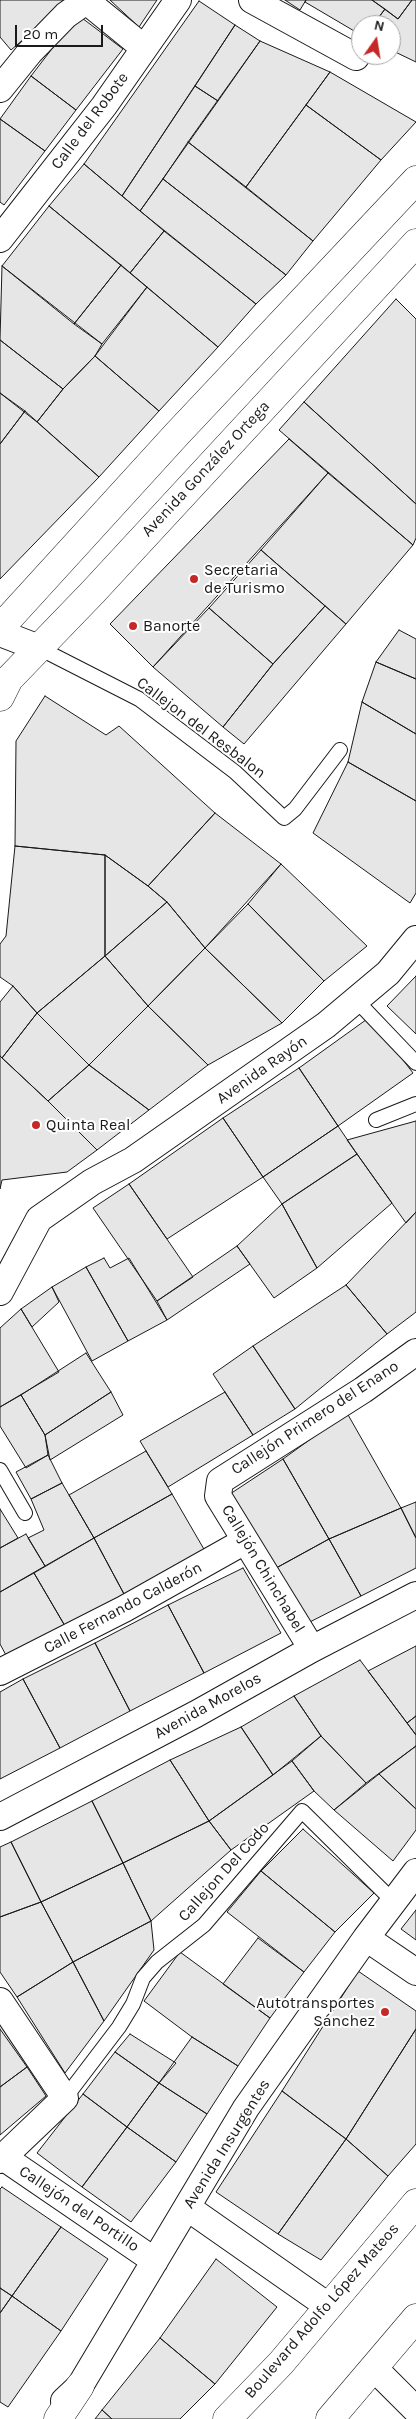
<!DOCTYPE html>
<meta charset="utf-8">
<style>
body{margin:0}
#map{position:relative;width:416px;height:2419px;overflow:hidden;background:#fff;font-family:Karla,sans-serif}
canvas{display:block}
.north{position:absolute;left:351px;top:15px;width:50px;height:50px;box-sizing:border-box;background:#fff;border:1px solid #a3a3a3;border-radius:50%;rotate:13deg;font-size:14px;font-weight:700;line-height:20px;text-align:center;color:#1a1a1a}
.north::after{content:'';display:block;margin:auto;width:18px;height:22px;background:#c62828;clip-path:polygon(50% 0,100% 100%,50% 72%,0 100%)}
.scale{position:absolute;left:15px;top:25px;width:88px;height:22px;box-sizing:border-box;border:2px solid #1a1a1a;border-top:0;padding-left:6px;font-size:15px;line-height:18px;white-space:nowrap;color:#1a1a1a;-webkit-text-stroke:4px #fff;paint-order:stroke}
</style>
<div id="map">
<canvas width="416" height="2419"></canvas>
<div class="north">N</div>
<div class="scale">20 m</div>
</div>
<script>
const context = document.querySelector('canvas').getContext('2d');
context.lineJoin = 'round';
function fill(path, color) { context.fillStyle = color; context.fill(path, 'evenodd'); }
const poly = rows => new Path2D(rows.map(r => 'M' + r).join(''));
function strokePath(path, color, width, dash) { context.strokeStyle = color; context.lineWidth = width; context.lineCap = dash ? 'butt' : 'round'; context.setLineDash(dash || []); context.stroke(path); }
function label(font, color, halo, rows, align = 'center') {
  context.font = font + ' Karla,sans-serif'; context.lineWidth = 4; context.setLineDash([]); context.textBaseline = 'middle'; context.strokeStyle = halo; context.fillStyle = color; for (const [text, x, y, turn = 0] of rows) {
    context.save(); context.translate(x, y); context.rotate((+turn || 0) * Math.PI / 180); context.textAlign = isNaN(turn) ? turn : align; if (halo) context.strokeText(text, 0, 0); context.fillText(text, 0, 0); context.restore();
  }
}
const building = poly([
 [0,0,62,0,65,4,11,50,0,37,0,0],
 [110,0,157,0,139,27,110,0],
 [285,0,306,0,300,10,285,0],
 [306,0,372,0,385,9,373,25,361,25,361,35,305,2,306,0],
 [372,0,412,0,398,19,372,0],
 [412,0,416,0,416,62,391,50,391,25,373,25,385,9,398,19,412,0],
 [199,1,235,25,122,196,84,164,199,1],
 [78,15,123,49,76,110,31,76,78,15],
 [235,25,260,41,218,101,195,86,235,25],
 [260,41,330,72,246,187,188,142,260,41],
 [330,72,416,122,381,160,306,105,330,72],
 [31,76,76,110,45,151,0,119,31,76],
 [195,86,218,101,140,211,122,196,195,86],
 [306,105,381,160,313,241,246,187,306,105],
 [0,119,45,151,4,205,0,202,0,119],
 [188,142,313,241,286,275,163,179,188,142],
 [84,164,164,231,130,273,49,206,84,164],
 [163,179,286,275,256,304,140,211,163,179],
 [49,206,121,265,74,324,2,266,49,206],
 [164,231,256,304,218,347,130,273,164,231],
 [121,265,147,287,102,344,74,324,121,265],
 [2,266,102,344,95,356,63,389,0,340,2,266],
 [147,287,218,347,159,411,95,356,147,287],
 [396,299,416,319,416,504,304,402,396,299],
 [0,340,63,389,37,422,0,393,0,340],
 [95,356,159,411,99,477,37,422,63,389,95,356],
 [0,393,25,411,0,444,0,393],
 [304,402,416,504,416,538,413,545,279,430,304,402],
 [25,411,99,477,0,579,0,444,25,411],
 [289,439,328,473,153,667,110,624,289,439],
 [328,473,413,545,346,624,261,550,328,473],
 [261,550,325,606,273,664,209,608,261,550],
 [325,606,346,624,244,744,223,727,273,664,325,606],
 [209,608,273,664,223,727,153,667,209,608],
 [399,630,416,639,416,679,376,662,399,630],
 [376,662,416,679,416,734,362,702,376,662],
 [45,696,106,735,119,726,215,813,148,886,105,855,15,846,16,741,45,696],
 [362,702,416,734,416,801,348,762,362,702],
 [348,762,416,801,416,893,410,903,313,833,348,762],
 [215,813,281,864,205,948,167,902,148,886,215,813],
 [15,846,105,855,105,956,37,1013,13,986,0,977,0,944,6,936,15,846],
 [105,855,148,886,167,902,105,956,105,855],
 [281,864,367,946,324,981,248,904,281,864],
 [167,902,205,948,148,1006,105,956,167,902],
 [248,904,324,981,282,1023,205,948,248,904],
 [205,948,282,1023,208,1065,148,1006,205,948],
 [105,956,148,1006,89,1065,37,1013,105,956],
 [416,976,416,1034,387,1006,416,976],
 [13,986,37,1013,2,1058,0,1056,0,1002,13,986],
 [148,1006,208,1065,149,1110,89,1065,148,1006],
 [37,1013,89,1065,48,1101,2,1058,37,1013],
 [370,1017,413,1073,338,1126,299,1068,370,1017],
 [0,1056,48,1101,97,1150,67,1172,2,1180,0,1189,0,1056],
 [89,1065,149,1110,97,1150,48,1101,89,1065],
 [299,1068,338,1126,263,1177,223,1118,299,1068],
 [223,1118,263,1177,167,1239,129,1184,223,1118],
 [416,1121,416,1212,406,1223,347,1140,416,1121],
 [338,1126,357,1154,282,1204,263,1177,338,1126],
 [357,1154,392,1203,317,1268,282,1204,357,1154],
 [129,1184,193,1277,157,1301,93,1208,129,1184],
 [282,1204,317,1268,274,1298,237,1246,282,1204],
 [416,1212,416,1312,387,1334,346,1285,416,1212],
 [237,1246,250,1264,167,1320,157,1301,237,1246],
 [104,1258,110,1268,129,1258,167,1320,128,1341,86,1267,104,1258],
 [86,1267,128,1341,92,1361,52,1287,86,1267],
 [346,1285,387,1334,295,1409,253,1346,346,1285],
 [52,1287,59,1302,32,1327,21,1309,52,1287],
 [21,1309,59,1372,0,1407,0,1328,21,1309],
 [253,1346,295,1409,253,1435,213,1374,253,1346],
 [86,1353,111,1392,45,1435,21,1395,86,1353],
 [111,1392,123,1415,50,1460,45,1435,111,1392],
 [225,1392,253,1435,168,1487,140,1441,225,1392],
 [21,1395,45,1435,48,1455,26,1468,0,1426,0,1407,21,1395],
 [347,1413,401,1508,329,1539,283,1459,347,1413],
 [146,1451,172,1494,94,1538,69,1495,146,1451],
 [48,1455,62,1483,31,1499,16,1472,48,1455],
 [283,1459,329,1539,267,1573,227,1496,283,1459],
 [62,1483,94,1538,45,1566,28,1538,44,1530,31,1499,62,1483],
 [172,1494,205,1551,124,1594,94,1538,172,1494],
 [416,1502,416,1538,401,1508,416,1502],
 [401,1508,416,1538,416,1568,361,1596,329,1539,401,1508],
 [0,1509,18,1538,0,1548,0,1509],
 [26,1534,45,1566,0,1592,0,1548,26,1534],
 [94,1538,124,1594,65,1626,34,1573,94,1538],
 [329,1539,361,1596,296,1629,267,1573,329,1539],
 [243,1568,281,1633,204,1673,168,1605,243,1568],
 [34,1573,65,1626,7,1657,0,1644,0,1592,34,1573],
 [168,1605,204,1673,130,1711,95,1643,168,1605],
 [95,1643,130,1711,60,1748,23,1679,95,1643],
 [416,1646,416,1716,407,1723,368,1671,416,1646],
 [360,1660,416,1735,416,1746,366,1783,321,1736,294,1696,360,1660],
 [23,1679,60,1748,0,1779,0,1692,23,1679],
 [294,1696,321,1736,273,1775,241,1727,294,1696],
 [416,1716,416,1735,407,1723,416,1716],
 [241,1727,273,1775,209,1821,170,1760,241,1727],
 [321,1736,366,1783,334,1810,314,1791,292,1761,321,1736],
 [416,1746,416,1809,379,1774,416,1746],
 [170,1760,209,1821,123,1863,92,1801,170,1760],
 [292,1761,314,1791,231,1850,209,1821,292,1761],
 [379,1774,416,1809,416,1830,393,1861,334,1810,379,1774],
 [92,1801,123,1863,41,1902,11,1842,92,1801],
 [209,1821,231,1850,151,1921,123,1863,209,1821],
 [303,1829,374,1893,335,1932,261,1871,303,1829],
 [11,1842,41,1902,0,1917,0,1847,11,1842],
 [123,1863,151,1921,73,1962,41,1902,123,1863],
 [261,1871,335,1932,304,1972,227,1912,261,1871],
 [41,1902,73,1962,17,1997,0,1972,0,1917,41,1902],
 [416,1910,416,1940,401,1929,416,1910],
 [151,1921,154,1950,104,2021,73,1962,151,1921],
 [258,1938,304,1972,270,2018,223,1984,258,1938],
 [180,1952,270,2018,238,2066,192,2037,144,2001,180,1952],
 [73,1962,104,2021,65,2073,17,1997,73,1962],
 [358,1971,416,2011,416,2029,346,2139,282,2091,358,1971],
 [0,2029,27,2067,0,2087,0,2029],
 [416,2029,416,2144,388,2176,346,2139,416,2029],
 [130,2034,176,2063,159,2083,115,2052,130,2034],
 [192,2037,238,2066,207,2114,159,2083,192,2037],
 [115,2052,159,2083,127,2127,83,2094,115,2052],
 [27,2067,46,2096,0,2135,0,2087,27,2067],
 [159,2083,207,2114,176,2162,127,2127,159,2083],
 [282,2091,346,2139,278,2234,216,2192,282,2091],
 [83,2094,127,2127,82,2187,37,2153,83,2094],
 [127,2127,176,2162,131,2222,82,2187,127,2127],
 [346,2139,388,2176,321,2260,278,2234,346,2139],
 [2,2187,61,2227,12,2296,0,2288,0,2189,2,2187],
 [61,2227,108,2259,61,2331,12,2296,61,2227],
 [216,2259,277,2307,215,2384,160,2338,216,2259],
 [0,2288,12,2296,0,2313,0,2288],
 [12,2296,61,2331,8,2407,0,2402,0,2313,12,2296],
 [160,2338,215,2384,180,2419,112,2419,102,2410,160,2338],
 [102,2410,112,2419,95,2419,102,2410]
]);
fill(building, '#e6e6e6');
strokePath(building, '#1a1a1a', 1);
const service = poly([
 [39,648,139,699,235,772,284,818,295,809,340,750],
 [355,999,416,1063],
 [376,1120,416,1104],
 [0,1470,25,1513],
 [65,2098,119,2027,133,2004,143,1978,157,1962,204,1925,302,1811,393,1901]
]);
const minor = poly([
 [85,0,144,48],
 [252,0,356,57],
 [0,89,30,52,66,15,86,1],
 [0,239,104,106,178,0],
 [0,633,39,648],
 [0,1292,39,1219,92,1182,133,1160,326,1025,388,973,416,939],
 [312,1649,218,1496,220,1481,363,1390,416,1352],
 [0,1672,124,1609,245,1541],
 [0,1817,196,1714,312,1649,416,1595],
 [366,1938,416,1972],
 [0,2001,65,2098,0,2160],
 [3,2157,155,2261],
 [188,2208,328,2306],
 [374,2368,416,2410],
 [64,2401,80,2386,246,2108,366,1938,416,1872]
]);
const tertiary = poly([
 [0,628,177,434,416,180],
 [0,697,9,679,93,592,416,243]
]);
const primary = poly([
 [58,2419,80,2386],
 [227,2419,281,2363,416,2203],
 [330,2419,416,2318]
]);
strokePath(service, '#1a1a1a', 16);
strokePath(minor, '#1a1a1a', 28);
strokePath(tertiary, '#1a1a1a', 29);
strokePath(primary, '#1a1a1a', 29);
strokePath(service, '#fff', 14);
strokePath(minor, '#fff', 26);
strokePath(tertiary, '#fff', 28);
strokePath(primary, '#fff', 28);
for (const [x, y, r, color] of [
 [194,579,5,"#c62828"],
 [133,626,5,"#c62828"],
 [36,1125,5,"#c62828"],
 [385,2012,5,"#c62828"]
]) { const dot = new Path2D(); dot.arc(x, y, r, 0, 2 * Math.PI); context.fillStyle = color; context.fill(dot); strokePath(dot, '#fff', 2); }
label('16px', '#1a1a1a', '#fff', [
 ["Calle del Robote",90,121,-53],
 ["Avenida González Ortega",206,469,-47],
 ["Callejon del Resbalon",201,728,37],
 ["Avenida Rayón",262,1070,-35],
 ["Callejón Primero del Enano",315,1418,-33],
 ["Callejón Chinchabel",263,1569,59],
 ["Calle Fernando Calderón",123,1608,-28],
 ["Avenida Morelos",208,1706,-29],
 ["Callejon Del Codo",224,1872,-48],
 ["Avenida Insurgentes",227,2144,-58],
 ["Callejón del Portillo",79,2209,34],
 ["Boulevard Adolfo López Mateos",322,2311,-49]
]);
label('16px', '#1a1a1a', '#fff', [
 ["Secretaria",204,570],
 ["de Turismo",204,588],
 ["Banorte",143,626],
 ["Quinta Real",46,1125],
 ["Autotransportes",375,2003,"right"],
 ["Sánchez",375,2021,"right"]
], 'left');
</script>
